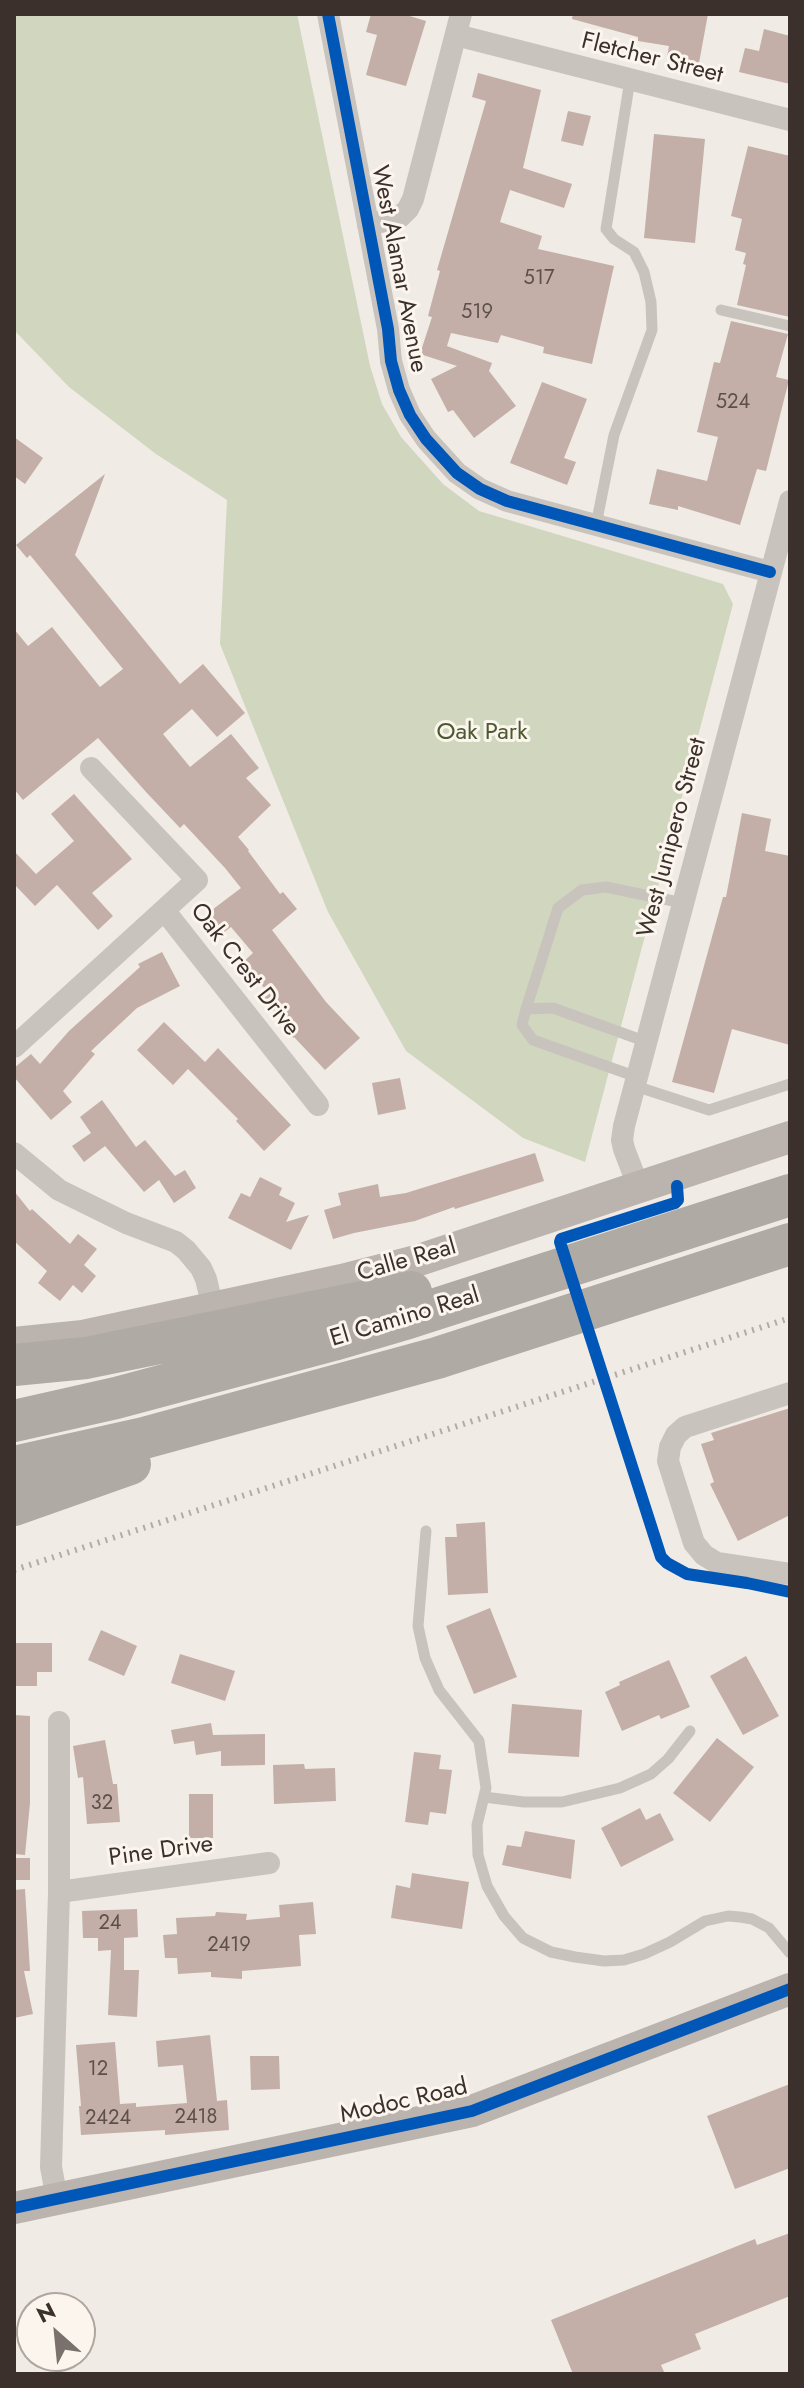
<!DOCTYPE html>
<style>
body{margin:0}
#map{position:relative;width:804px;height:2388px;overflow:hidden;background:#f0ebe5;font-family:Jost,sans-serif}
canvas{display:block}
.frame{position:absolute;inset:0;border:16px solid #3b302b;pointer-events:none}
.north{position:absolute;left:16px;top:2292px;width:80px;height:80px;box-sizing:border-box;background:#fbf5ee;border:2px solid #aea6a0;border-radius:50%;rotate:333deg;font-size:22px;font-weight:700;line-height:32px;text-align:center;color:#3b302b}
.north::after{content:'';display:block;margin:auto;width:28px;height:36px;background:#7a716c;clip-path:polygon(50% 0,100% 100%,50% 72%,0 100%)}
</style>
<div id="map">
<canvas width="804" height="2388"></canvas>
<div class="frame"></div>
<div class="north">N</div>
</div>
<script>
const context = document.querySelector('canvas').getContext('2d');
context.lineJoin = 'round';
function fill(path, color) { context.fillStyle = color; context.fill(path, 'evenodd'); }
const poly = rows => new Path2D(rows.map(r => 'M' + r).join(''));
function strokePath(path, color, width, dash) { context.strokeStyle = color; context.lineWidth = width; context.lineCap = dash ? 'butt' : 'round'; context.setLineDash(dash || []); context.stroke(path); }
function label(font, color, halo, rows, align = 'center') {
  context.font = font + ' Jost,sans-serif'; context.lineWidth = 6; context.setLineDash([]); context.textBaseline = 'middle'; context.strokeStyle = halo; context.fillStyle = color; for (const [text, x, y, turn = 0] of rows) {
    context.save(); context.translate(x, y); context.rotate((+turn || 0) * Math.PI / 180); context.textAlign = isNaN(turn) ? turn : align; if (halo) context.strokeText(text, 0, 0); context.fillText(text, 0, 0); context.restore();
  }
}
fill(poly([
 [14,14,297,14,370,366,382,404,401,437,443,484,479,511,723,584,733,604,585,1162,523,1138,406,1051,328,912,220,644,227,500,156,454,69,387,14,330]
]), '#d1d6bf');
fill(poly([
 [371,14,403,14,426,21,406,86,366,75,377,35,366,32],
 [573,14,708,14,699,63,667,57,669,46,638,41,638,37,572,19],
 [764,29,790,36,790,84,739,72,745,48,759,51],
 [478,73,541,90,523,168,572,184,564,208,510,190,500,222,542,236,538,249,614,266,592,364,543,353,544,347,501,335,498,343,451,333,447,346,492,363,489,371,516,406,474,438,453,410,448,412,431,379,457,366,420,354,432,317,428,316,440,271,437,270,486,101,472,97],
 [568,111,591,116,583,146,561,141],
 [654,134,705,139,695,243,644,238],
 [748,146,790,156,790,317,737,305,746,265,743,264,746,253,735,250,742,219,731,216],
 [731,321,788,334,776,377,789,380,766,471,757,469,740,525,678,506,678,510,649,504,657,469,707,481,718,437,697,432,714,362,720,363],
 [542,382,587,399,564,458,576,462,567,485,510,463],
 [14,437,43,458,25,484,14,476],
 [105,474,75,555,180,684,203,664,245,713,217,737,192,709,163,734,190,767,231,734,259,768,246,778,271,805,238,837,249,850,248,851,280,894,283,892,297,909,272,930,326,1002,360,1038,325,1070,294,1037,293,1038,260,993,265,989,243,962,253,953,231,927,219,936,204,916,241,888,225,868,184,824,180,828,146,792,98,738,23,800,14,789,14,629,28,646,52,627,100,687,123,669,30,555,27,558,16,545],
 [74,794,132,859,92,893,113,916,98,930,57,885,35,906,14,884,14,851,36,874,74,841,51,814],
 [742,813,771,819,765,851,790,856,790,1045,732,1029,714,1093,672,1082,723,897,726,897],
 [162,952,180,986,137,1008,91,1051,95,1054,63,1091,72,1102,51,1120,14,1077,14,1068,31,1054,40,1064,69,1031,140,967,138,964],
 [164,1022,205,1062,218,1048,291,1125,264,1151,236,1121,238,1119,188,1069,173,1085,137,1050],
 [400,1078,406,1109,378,1115,372,1083],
 [102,1100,136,1147,145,1140,175,1176,185,1170,196,1188,174,1203,159,1180,144,1192,105,1146,84,1162,72,1146,91,1133,80,1117],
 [535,1153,544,1181,455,1209,454,1207,415,1221,354,1233,333,1239,324,1210,341,1205,338,1193,378,1184,380,1197,406,1193],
 [260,1177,282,1188,279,1195,295,1203,286,1222,309,1215,291,1250,228,1218,241,1193,250,1197],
 [14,1191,30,1211,32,1209,70,1244,78,1234,97,1249,84,1265,96,1276,82,1293,73,1285,60,1301,38,1283,47,1271,14,1241],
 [790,1408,790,1515,738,1541,710,1484,714,1482,701,1444,714,1440,711,1433],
 [485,1522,488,1593,448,1595,445,1537,457,1537,456,1524],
 [490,1608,517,1677,474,1694,446,1626],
 [101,1630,137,1646,124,1676,88,1660],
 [14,1643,52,1643,52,1672,37,1672,37,1686,14,1686],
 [180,1654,235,1671,225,1701,171,1683],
 [746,1656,779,1716,743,1735,710,1676],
 [669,1660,690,1707,661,1719,659,1715,622,1731,605,1692,620,1685,619,1682],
 [512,1704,582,1710,579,1757,508,1753],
 [14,1715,30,1716,30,1803,25,1855,14,1854],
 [211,1723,213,1735,265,1734,265,1765,221,1766,221,1751,196,1755,194,1741,174,1744,171,1730],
 [717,1738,754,1767,710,1822,673,1793],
 [105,1740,113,1784,117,1784,120,1822,87,1824,83,1777,78,1778,73,1746],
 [414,1752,441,1755,439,1769,452,1770,446,1814,430,1812,428,1825,405,1822],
 [304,1764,305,1769,335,1768,336,1801,274,1804,273,1765],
 [189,1794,213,1794,213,1838,189,1838],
 [640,1808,646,1820,660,1813,674,1840,621,1867,601,1828],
 [525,1831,575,1840,571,1879,502,1865,507,1845,521,1847],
 [14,1858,30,1858,30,1880,14,1880],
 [412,1873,469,1882,462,1929,391,1918,396,1885,410,1888],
 [25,1889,30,1971,24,1971,33,2014,14,2018,14,1890],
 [313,1902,316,1934,299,1935,301,1966,242,1971,242,1979,211,1977,211,1972,178,1974,177,1958,165,1958,163,1935,177,1934,176,1918,215,1916,216,1912,247,1914,246,1920,280,1917,279,1905],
 [137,1909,138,1937,124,1938,124,1970,139,1970,137,2017,108,2015,111,1950,98,1951,98,1938,83,1938,82,1911],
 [210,2035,217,2101,227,2100,229,2130,165,2135,165,2130,81,2135,79,2106,81,2106,76,2045,115,2042,120,2104,136,2103,136,2107,187,2103,183,2065,158,2067,156,2041],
 [250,2056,279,2056,280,2089,251,2090],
 [790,2084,790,2168,735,2189,707,2116],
 [790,2233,790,2296,695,2334,701,2349,661,2365,665,2374,573,2374,551,2320,755,2239,757,2245]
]), '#c3afa7');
strokePath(poly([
 [721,310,790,326],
 [596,525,614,435,652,330,651,302,644,272,634,252,614,239,606,229,630,80],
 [526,1009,558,908,582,890,606,887,683,903],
 [637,1077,533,1040,522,1025,526,1009,553,1008,647,1042],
 [635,1086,709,1110,790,1084],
 [426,1531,418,1626,425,1658,439,1690,479,1741,486,1788,477,1825,478,1855,487,1886,504,1916,523,1938,551,1952,575,1957,604,1961,624,1960,644,1954,670,1942,705,1921,728,1916,740,1917,752,1919,769,1928,790,1953],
 [484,1797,524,1802,562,1802,620,1788,651,1774,668,1759,690,1731]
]), '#c9c3be', 11);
strokePath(poly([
 [328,14,388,329,391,361,399,390,410,415,426,439,457,473,480,489,507,501,770,572],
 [456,35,790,120],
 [368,225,400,217,408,209,413,199,461,14],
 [164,910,318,1105],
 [14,1047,197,880,91,768],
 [14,1153,59,1190,126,1223,176,1242,186,1250,201,1268,206,1279,213,1308],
 [639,1188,624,1149,622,1140,624,1126,790,501],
 [790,1393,685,1427,676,1435,670,1447,668,1461,694,1543,704,1555,717,1563,790,1574],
 [59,1892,269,1863],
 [57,2199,51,2167,59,1892,59,1722]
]), '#c9c3be', 22);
strokePath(poly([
 [14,1343,83,1336,342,1280,416,1261,790,1137],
 [14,2208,472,2111,790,1989]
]), '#bab3ae', 32);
strokePath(poly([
 [14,1365,86,1358,411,1292],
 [14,1421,116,1398,333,1340,408,1318,790,1195],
 [14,1467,144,1438,437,1358,790,1244],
 [14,1505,130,1464]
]), '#afaaa4', 42);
strokePath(poly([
 [14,1570,790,1318]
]), '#b1aca8', 6, [2, 6]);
strokePath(poly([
 [328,14,388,329,391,361,399,390,410,415,426,439,457,473,480,489,507,501,770,572],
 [677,1186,678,1200,675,1203,561,1239,560,1242,661,1557,667,1563,687,1574,747,1583,790,1592],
 [14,2208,472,2111,790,1989]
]), '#0057b8', 12);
label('20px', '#5d504a', null, [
 ["517",539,279],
 ["519",477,313],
 ["524",733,403],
 ["32",102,1804],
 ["24",110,1924],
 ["2419",229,1946],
 ["12",98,2070],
 ["2418",196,2118],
 ["2424",108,2119]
]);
label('24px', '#3b302b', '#fbf5ee', [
 ["Fletcher Street",652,59,14],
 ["West Alamar Avenue",398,269,79],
 ["West Junipero Street",673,838,-75],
 ["Oak Crest Drive",244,970,52],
 ["Calle Real",407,1261,-16],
 ["El Camino Real",405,1318,-17],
 ["Pine Drive",161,1852,-8],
 ["Modoc Road",404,2102,-13]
]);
label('24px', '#4a5a2e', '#fbf5ee', [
 ["Oak Park",482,733]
]);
</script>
